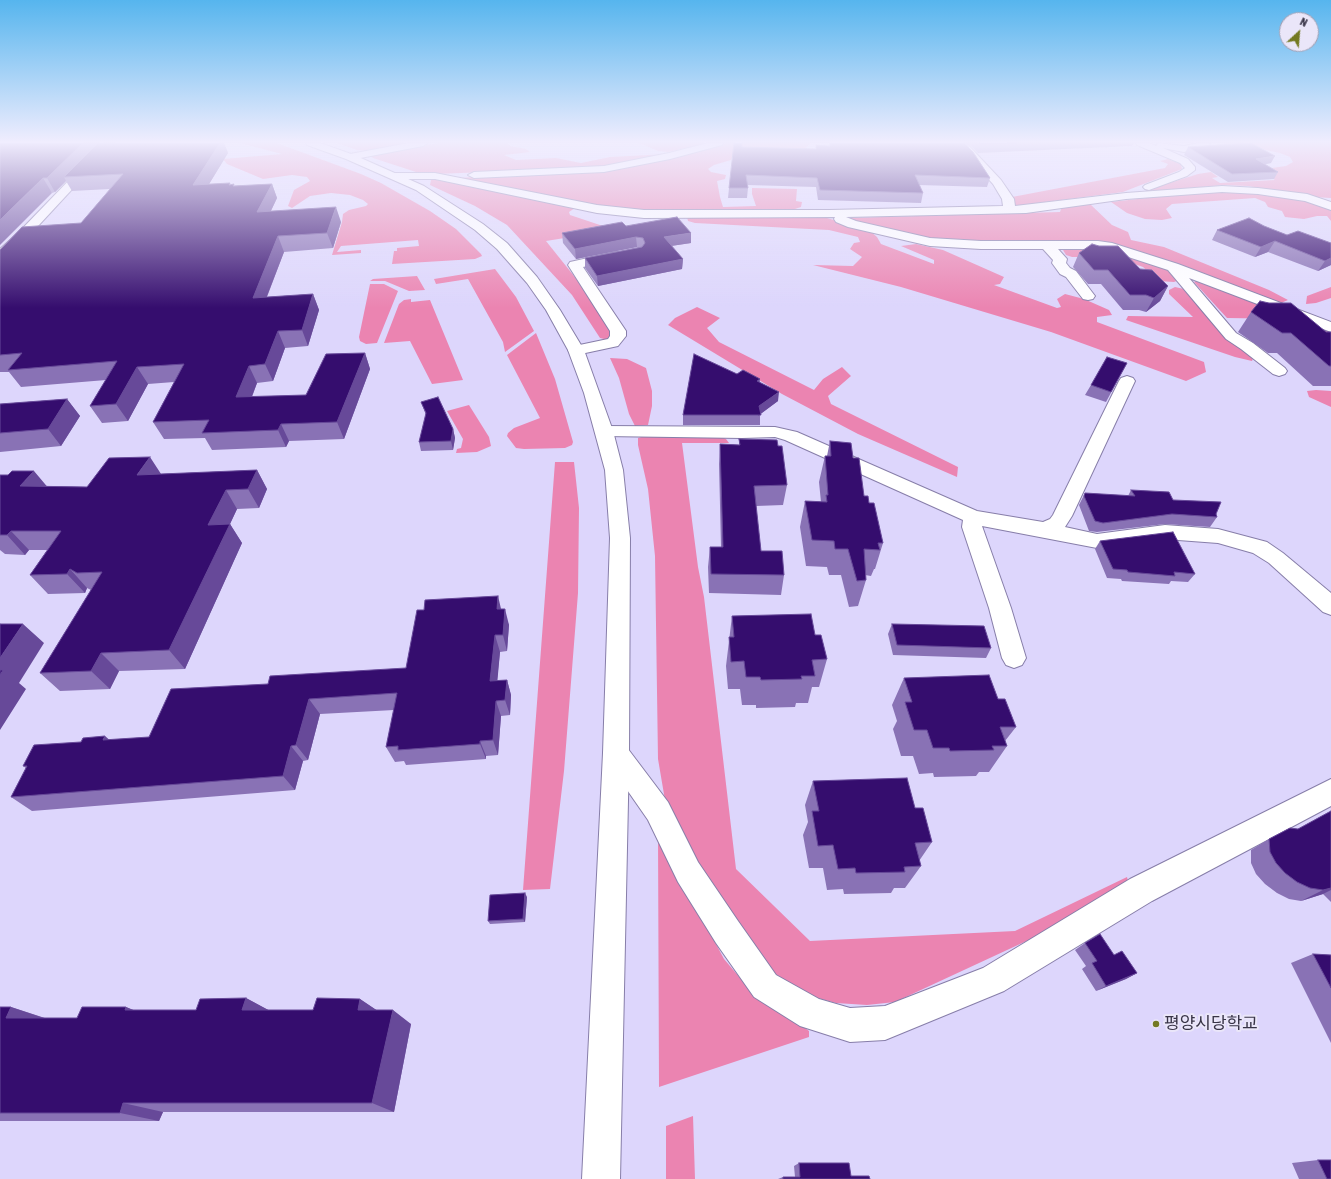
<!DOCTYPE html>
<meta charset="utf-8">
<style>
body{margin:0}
#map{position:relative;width:1331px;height:1179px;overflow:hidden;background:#ddd6fc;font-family:"Asap Condensed",sans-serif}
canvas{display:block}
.north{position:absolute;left:1279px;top:12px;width:40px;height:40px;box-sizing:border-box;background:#eae6f9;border:1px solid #a39fb2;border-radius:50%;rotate:26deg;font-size:11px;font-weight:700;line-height:16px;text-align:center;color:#383447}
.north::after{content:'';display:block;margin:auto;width:14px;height:18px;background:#737922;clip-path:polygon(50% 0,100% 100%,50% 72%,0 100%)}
</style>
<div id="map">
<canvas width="1331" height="1179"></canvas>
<div class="north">N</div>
</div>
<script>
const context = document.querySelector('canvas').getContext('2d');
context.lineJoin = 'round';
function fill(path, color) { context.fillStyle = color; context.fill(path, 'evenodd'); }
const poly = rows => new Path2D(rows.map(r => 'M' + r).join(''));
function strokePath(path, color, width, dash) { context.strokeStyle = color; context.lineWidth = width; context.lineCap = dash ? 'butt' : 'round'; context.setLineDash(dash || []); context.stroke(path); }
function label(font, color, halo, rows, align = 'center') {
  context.font = font + ' "Asap Condensed","Noto Sans KR",sans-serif'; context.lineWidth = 4; context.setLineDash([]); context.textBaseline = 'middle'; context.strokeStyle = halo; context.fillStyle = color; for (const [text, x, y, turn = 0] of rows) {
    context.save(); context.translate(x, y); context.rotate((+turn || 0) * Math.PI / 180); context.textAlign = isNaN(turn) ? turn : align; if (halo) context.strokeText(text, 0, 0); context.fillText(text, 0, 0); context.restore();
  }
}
fill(poly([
 [240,143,277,143,361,174,381,183,430,211,456,229,481,254,482,256,475,259,392,264,394,251,397,251,397,248,419,246,418,240,341,246,337,252,361,250,361,253,332,255,342,222,343,214,349,210,366,206,368,204,363,200,350,195,331,193,310,196,292,208,288,206,294,190,310,181,307,177,292,175,263,179,227,164,223,159,282,154],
 [337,143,410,143,370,151,357,150],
 [438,143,507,143,511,146,526,149,530,152,504,155,516,160,556,158,581,163,610,157,667,154,653,158,594,168,435,174,416,172,373,158,370,155],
 [639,143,709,143,668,152,658,151],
 [727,143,811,143,803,150,736,150,731,160,714,165,708,169,711,172,726,175,725,179,717,181,720,197,723,207,756,206,752,194,752,188,797,189,796,201,802,202,801,207,792,210,669,212,619,209,457,178,602,171,670,158],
 [1227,143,1331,143,1331,198,1313,197,1248,186,1223,185,1162,191,1151,190,1160,186,1198,174,1211,172,1218,177,1212,178,1220,183,1275,180,1258,170,1286,166,1293,162,1290,157,1280,153,1261,149,1200,148],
 [1168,159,1181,164,1182,169,1123,192,1015,206,1012,197,1165,168,1168,164,1160,161],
 [441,179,575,208,569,212,570,215,603,226,608,231,546,241,578,281,608,326,611,336,608,340,600,338,572,295,507,225,475,206,430,185,431,180],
 [1229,191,1293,197,1331,209,1331,221,1327,216,1317,216,1304,219,1285,217,1282,211,1268,207,1265,202,1255,198,1172,204,1166,209,1172,218,1162,220,1145,219,1127,213,1111,202,1190,193],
 [1090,204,1112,225,1128,232,1131,240,1164,247,1269,290,1288,300,1281,303,1165,260,1048,241,936,240,872,226,846,218,1060,212,1062,206],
 [687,217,827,218,870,231,877,237,881,244,934,264,934,260,901,246,916,244,943,250,1004,277,1000,284,994,285,1057,308,1061,307,1057,299,1065,294,1084,299,1109,310,1112,315,1097,317,1097,322,1204,362,1206,372,1186,381,1051,332,901,287,813,265,853,266,862,257,850,249,854,243,860,242,858,237,829,230,695,223,688,221],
 [1064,248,1112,249,1166,269,1179,280,1174,282,1158,281,1143,267,1129,262,1100,257,1072,257,1066,255,1063,250],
 [495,269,516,297,534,331,505,352,503,342,468,279,436,284,434,279],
 [417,276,425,290,409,291,385,281,370,281,373,279],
 [1197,280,1331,331,1331,344,1293,319,1227,318,1194,282],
 [370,284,384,284,398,291,377,343,366,344,360,341,359,337],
 [1175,287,1184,289,1254,356,1252,361,1235,357,1126,320,1128,316,1193,317,1169,294,1169,290],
 [1331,287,1331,298,1316,303,1306,304,1307,296],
 [411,299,411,302,430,300,463,380,432,384,410,341,384,343,399,304,404,300],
 [697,307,720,318,707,328,719,342,814,390,823,379,842,367,851,376,828,396,831,404,958,467,957,477,858,434,782,394,668,325,675,318],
 [536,333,555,379,573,442,572,445,565,448,524,449,516,448,507,436,508,433,514,428,540,418,507,355],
 [610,358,627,359,646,368,652,391,652,406,648,425,635,426,629,414,619,378],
 [1316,390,1331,391,1331,407,1309,397,1307,391],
 [469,405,489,437,491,446,477,452,456,453,457,449,461,448,463,439,447,411],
 [648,435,721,437,726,439,729,443,682,443,698,567,704,597,736,869,810,941,1015,931,1127,877,1128,881,1092,902,1061,925,895,1002,867,1005,836,1003,803,994,773,976,751,957,666,806,658,759,655,556,648,489,638,445,638,438],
 [555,462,574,462,579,508,578,593,564,771,550,889,523,890],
 [658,835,724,959,746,985,809,1031,809,1037,659,1087],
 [693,1116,695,1179,666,1179,666,1126]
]), '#eb84b1');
const minor = poly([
 [105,143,115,143,26,239,5,259,0,260,0,249,18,233,105,143],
 [409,143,428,143,423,146,350,160,345,157,350,154,409,143],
 [708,143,723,143,722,145,670,159,604,172,474,178,468,175,474,172,604,166,669,153,708,143],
 [1136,143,1149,143,1156,146,1158,143,1184,146,1198,143,1209,143,1210,144,1209,146,1184,152,1163,148,1188,159,1195,167,1195,170,1187,176,1149,190,1145,189,1143,187,1145,185,1179,172,1185,168,1180,163,1137,145,1136,143],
 [966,146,970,147,1001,180,1014,199,1015,206,1126,193,1222,186,1258,188,1307,194,1331,202,1331,210,1305,201,1258,194,1222,192,1126,199,1026,213,846,217,856,221,930,238,981,241,1098,241,1112,243,1178,264,1331,322,1331,332,1189,278,1236,333,1253,343,1285,368,1287,371,1285,374,1279,376,1273,374,1241,349,1226,339,1168,270,1110,251,1098,249,1058,249,1067,259,1066,263,1070,268,1076,271,1095,296,1093,299,1088,300,1083,299,1066,277,1060,274,1052,263,1053,260,1043,249,981,249,930,246,848,227,836,222,834,219,835,217,644,218,597,213,435,179,395,179,389,176,395,173,435,173,597,205,644,210,829,210,1003,206,1002,199,993,184,961,149,966,146],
 [615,252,620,253,622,256,620,259,583,267,626,331,626,336,618,346,576,355,570,353,568,350,570,347,608,339,610,336,610,331,568,265,570,262,615,252],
 [1127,376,1133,378,1135,381,1072,516,1065,527,1097,534,1165,525,1218,529,1267,542,1283,553,1331,593,1331,615,1323,612,1269,563,1253,553,1218,543,1165,539,1097,548,982,526,1011,608,1026,658,1022,665,1014,668,1006,665,1002,658,989,608,962,527,963,520,785,440,775,437,742,438,604,436,598,435,595,431,598,427,604,426,775,427,797,432,977,511,1043,522,1050,519,1053,515,1119,381,1121,378,1127,376],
 [616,741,625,745,668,802,698,862,738,921,776,975,819,999,850,1008,885,1006,983,968,1130,879,1331,779,1331,806,1152,901,1004,991,885,1040,850,1042,800,1026,754,997,716,943,678,882,648,820,607,761,603,753,607,745,616,741]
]);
const tertiary = poly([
 [306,143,320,143,354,155,424,186,483,224,507,243,537,277,560,310,584,350,613,431,623,470,630,538,629,753,620,1179,582,1179,603,753,610,538,605,470,584,393,568,350,546,310,527,283,497,249,475,230,416,190,346,159,307,145,306,143]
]);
strokePath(minor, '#877ea9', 2);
strokePath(tertiary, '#877ea9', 2);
fill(minor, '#fff');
fill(tertiary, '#fff');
fill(poly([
 [0,143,224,143,228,153,209,184,231,185,234,186,272,184,277,198,271,211,341,222,333,248,284,252,267,297,313,294,319,310,308,346,285,348,273,381,257,383,252,397,306,395,365,353,370,369,344,439,289,441,286,447,212,450,205,438,164,439,153,422,174,382,148,384,128,421,102,423,90,406,106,380,21,387,9,372,0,372,0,250,81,223,110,189,72,191,66,181,55,192,52,193],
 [830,143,1134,143,1132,146,978,153,971,146,966,145,990,178,987,187,919,185,923,193,921,203,818,200,816,187,748,185,748,188,747,198,728,198,729,188,742,147,816,149,830,146],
 [1188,147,1271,163,1265,164,1278,172,1274,179,1228,182,1184,155],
 [626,226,691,243,671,246,683,259,682,269,598,286,585,268,585,258,639,247,637,247,576,259,563,243,562,233],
 [1264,226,1287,235,1331,243,1331,265,1318,271,1268,252,1255,257,1212,240,1217,230],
 [1079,253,1140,269,1168,286,1160,301,1146,312,1139,310,1123,310,1101,284,1088,284,1073,267],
 [1251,312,1326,332,1331,332,1331,386,1313,386,1277,353,1268,353,1238,332],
 [1127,363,1106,402,1085,395,1091,385],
 [737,374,760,379,760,383,778,401,760,414,760,425,683,425,683,415],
 [67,399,80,416,61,446,0,452,0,404],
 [421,402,453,429,455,438,453,450,421,451,419,442,426,415],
 [739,439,778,446,787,485,783,505,756,506,761,551,784,575,781,595,709,593,708,567,710,547,721,547,719,464,720,444,739,445],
 [830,441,853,458,864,496,869,503,883,543,875,569,874,569,871,576,865,575,866,580,858,606,849,607,841,575,829,575,827,567,806,566,800,527,805,501,821,502,819,482,825,456,827,456],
 [257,470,267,489,259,508,237,509,230,524,242,543,185,669,119,671,110,689,60,691,40,673,91,590,87,588,85,593,48,594,30,575,47,550,29,550,25,555,5,554,0,550,0,475,47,486,87,487,161,474],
 [1131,490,1173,500,1216,514,1217,517,1210,527,1165,524,1097,532,1089,531,1079,505,1085,493,1128,496],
 [1100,541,1195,574,1188,582,1171,581,1169,584,1122,581,1121,579,1107,578,1095,549],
 [501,609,509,625,507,651,500,652,497,680,507,680,511,695,510,715,501,716,498,755,486,756,486,759,406,765,404,761,395,762,386,747,394,710,320,714,308,760,303,761,295,790,32,811,11,797,26,768,23,766,109,740,149,737,268,684,406,668],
 [732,616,815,635,827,659,819,687,812,687,808,703,796,703,795,707,756,708,756,705,742,705,740,689,728,689,726,666],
 [892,624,991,648,986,658,893,655,888,634],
 [904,678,998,699,1016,727,1005,741,1007,746,989,772,979,772,976,776,934,777,933,773,919,774,913,756,901,756,893,729,897,721,892,705],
 [813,781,915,808,932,842,919,861,921,866,905,888,894,888,891,893,844,894,843,889,827,890,823,868,809,868,803,835,808,822,805,805],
 [1331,811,1331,902,1323,894,1301,901,1289,899,1277,893,1265,884,1256,874,1251,863,1251,850,1269,839,1298,829],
 [527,897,525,922,490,924,488,921],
 [1085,943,1114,955,1137,973,1126,979,1096,991,1082,969,1086,966,1075,950],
 [1313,954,1331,955,1331,1043,1291,963],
 [246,998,268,1010,313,1010,360,999,376,1010,411,1024,394,1112,163,1112,159,1121,0,1121,0,1007,11,1007,45,1018,77,1018,126,1007,133,1010,196,1010],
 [1318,1160,1331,1179,1299,1179,1292,1163],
 [799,1163,851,1176,870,1179,778,1179,783,1177,795,1177,794,1166]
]), '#8972b5');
fill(poly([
 [83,143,103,143,64,177,66,181,55,192,47,178],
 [220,143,224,143,228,153,200,199,193,185],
 [1275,156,1271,163,1251,167,1256,159],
 [43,178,52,193,0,245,0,220],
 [272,184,277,198,263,227,257,212],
 [336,207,341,222,333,248,327,233],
 [691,233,691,243,664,247,664,237],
 [278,236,284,252,260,314,253,298],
 [636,237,637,247,576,259,575,249],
 [1275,241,1268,252,1255,257,1261,247],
 [1331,258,1331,265,1318,271,1325,261],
 [683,259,682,269,598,286,597,276],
 [1168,286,1160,301,1146,312,1154,298],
 [313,294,319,310,308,346,302,330],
 [278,331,285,348,273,381,265,364],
 [365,353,370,369,344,439,337,422],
 [249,366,257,383,245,414,236,397],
 [137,367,148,384,128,421,116,404],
 [779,392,778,401,758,416,759,406],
 [67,399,80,416,61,446,48,429],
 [281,424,289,441,286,447,278,430],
 [453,429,455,438,453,450,451,441],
 [150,457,163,477,137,475],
 [257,470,267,489,259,508,248,489],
 [34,471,50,490,20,486],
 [226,490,237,509,230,524,242,543,185,669,169,650,208,525],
 [11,531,29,550,25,555,7,535],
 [70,569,87,588,85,593,67,574],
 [498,596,502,613,497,609],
 [505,609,509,625,507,651,503,635],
 [23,624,44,643,19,683,26,689,0,730,0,658],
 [495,635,500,652,496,696,490,681],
 [101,653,119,671,110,689,91,671],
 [507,680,511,695,510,715,505,700],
 [309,699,320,714,308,760,296,745],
 [496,701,501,716,498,755,493,740],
 [105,736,122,751,103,740],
 [480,741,486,756,486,759,480,744],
 [291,746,303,761,295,790,283,776],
 [1331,888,1331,890,1323,894,1301,901,1323,890],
 [525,893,527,897,525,922,523,919],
 [1137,973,1126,979,1096,991,1106,986],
 [246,998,274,1013,242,1010],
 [360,999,381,1013,358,1010],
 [11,1007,56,1022,6,1018],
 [126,1007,163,1022,125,1010],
 [393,1010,411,1024,394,1112,372,1103],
 [123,1103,163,1112,159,1121,120,1113]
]), '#674999');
const building = poly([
 [0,143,83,143,47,178,43,178,0,220,0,143],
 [98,143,220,143,193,185,230,183,229,185,234,184,233,186,272,184,257,212,336,207,327,233,278,236,253,298,313,294,302,330,278,331,265,364,249,366,236,397,306,395,326,354,365,353,337,422,281,424,278,430,202,433,209,420,153,422,184,364,137,367,116,404,90,406,117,361,8,370,22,353,0,355,0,250,22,227,81,223,123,174,64,177,98,143],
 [734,143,742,143,742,147,816,149,816,145,830,146,830,143,964,143,973,152,990,178,915,175,923,193,820,190,817,178,746,175,748,188,729,188,734,143],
 [979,143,1017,143,981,144,979,143],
 [1251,143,1275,156,1256,159,1278,172,1232,174,1188,147,1251,143],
 [677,217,691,233,664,237,683,259,597,276,585,258,642,247,645,243,643,238,636,237,575,249,562,233,622,222,626,226,677,217],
 [1249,218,1264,226,1287,235,1298,231,1331,243,1331,258,1325,261,1275,241,1261,247,1217,230,1249,218],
 [1092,244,1099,246,1118,246,1140,269,1152,270,1168,286,1154,298,1146,295,1130,295,1108,270,1094,270,1079,253,1092,244],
 [1260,301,1269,303,1291,303,1326,332,1331,332,1331,366,1329,366,1291,333,1282,333,1251,312,1260,301],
 [694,354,737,374,743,370,760,379,757,381,779,392,759,406,761,415,683,415,694,354],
 [1107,357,1127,363,1111,392,1091,385,1107,357],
 [438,397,453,429,451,441,419,442,426,413,421,402,438,397],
 [67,399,48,429,0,433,0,404,67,399],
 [739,439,777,440,778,446,782,446,787,485,754,486,761,551,782,551,784,575,711,574,710,547,723,547,720,444,740,445,739,439],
 [830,441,851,443,853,458,859,458,864,496,868,496,869,503,874,503,883,543,878,543,880,550,864,549,866,580,857,581,848,549,835,549,834,541,812,540,805,501,827,502,826,495,828,495,825,456,831,456,830,441],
 [150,457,137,475,257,470,248,489,226,490,208,525,230,524,169,650,101,653,91,671,40,673,102,572,77,573,70,569,67,574,30,575,61,531,11,531,7,535,0,535,0,475,8,475,12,471,34,471,20,486,87,487,109,458,150,457],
 [1131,490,1169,492,1173,500,1221,502,1216,514,1217,517,1172,514,1103,523,1095,521,1084,496,1085,493,1135,496,1131,490],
 [1173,532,1195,574,1174,572,1175,576,1128,572,1127,570,1113,569,1100,541,1173,532],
 [498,596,497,609,505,609,503,635,495,635,490,681,507,680,505,700,496,701,493,740,480,741,480,744,398,750,398,746,386,747,397,693,309,699,296,745,291,746,283,776,11,797,27,766,23,766,34,745,81,742,83,738,105,736,103,740,149,737,171,689,268,684,270,676,406,668,417,610,424,610,425,600,498,596],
 [811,614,815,635,821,635,827,659,812,660,815,676,801,676,802,679,761,680,760,677,746,677,744,661,731,662,729,637,734,637,732,616,811,614],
 [0,624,23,624,0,658,0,624],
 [892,624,984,626,991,648,897,645,892,624],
 [0,670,3,670,0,675,0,670],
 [989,675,998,699,1005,699,1016,727,1000,727,1007,746,992,746,994,750,950,751,949,748,933,748,927,730,914,730,905,702,912,702,904,678,989,675],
 [907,778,915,808,923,808,932,842,915,843,921,866,904,867,905,872,856,873,855,868,838,869,833,845,818,846,812,811,819,811,813,781,907,778],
 [1331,811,1331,888,1323,890,1310,888,1297,882,1285,873,1276,863,1270,852,1269,839,1290,828,1298,829,1331,811],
 [525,893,523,919,488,921,490,895,525,893],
 [1100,934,1114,955,1122,951,1137,973,1106,986,1092,963,1097,961,1085,943,1100,934],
 [1313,954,1331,955,1331,988,1313,954],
 [246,998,242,1010,313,1010,317,998,360,999,358,1010,393,1010,372,1103,123,1103,120,1113,0,1113,0,1007,11,1007,6,1018,77,1018,82,1007,126,1007,125,1010,196,1010,200,999,246,998],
 [1318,1160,1331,1160,1331,1179,1327,1179,1318,1160],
 [799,1163,849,1163,851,1176,869,1176,870,1179,783,1179,783,1177,800,1177,799,1163]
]);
fill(building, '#350d6e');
strokePath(building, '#674999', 1);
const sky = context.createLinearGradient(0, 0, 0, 308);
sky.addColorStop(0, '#56b5ee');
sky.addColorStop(0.46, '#f0edfe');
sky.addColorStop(1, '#f0edfe00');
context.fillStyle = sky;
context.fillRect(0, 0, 1331, 308);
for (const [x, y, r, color] of [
 [1156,1024,4,"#737922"]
]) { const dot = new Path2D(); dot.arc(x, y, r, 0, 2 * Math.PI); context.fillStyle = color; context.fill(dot); strokePath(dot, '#eae6f9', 1.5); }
label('17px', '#383447', '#eae6f9', [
 ["평양시당학교",1164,1024]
], 'left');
</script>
